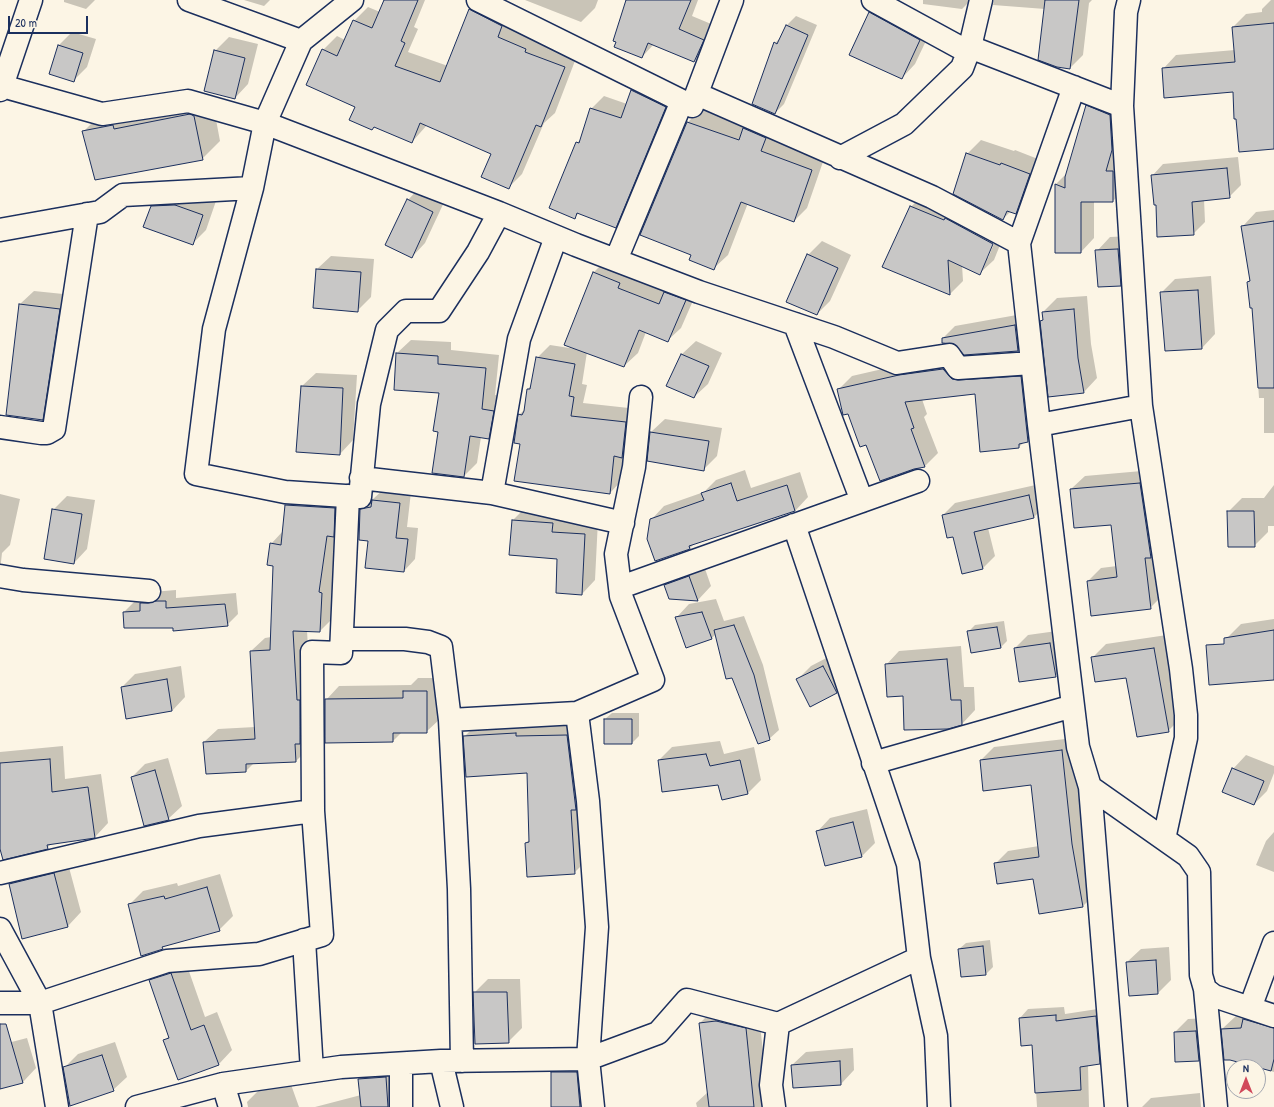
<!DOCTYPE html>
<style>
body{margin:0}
#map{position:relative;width:1274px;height:1107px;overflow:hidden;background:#fcf5e5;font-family:"Patrick Hand",sans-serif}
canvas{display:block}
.north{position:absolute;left:1226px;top:1059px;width:40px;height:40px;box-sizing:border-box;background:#fcf5e5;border:1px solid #a2a6af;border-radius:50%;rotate:0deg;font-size:11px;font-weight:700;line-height:16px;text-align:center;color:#1b2f5e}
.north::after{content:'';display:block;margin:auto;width:14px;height:18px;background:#d1495b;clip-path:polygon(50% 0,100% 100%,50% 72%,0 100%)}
.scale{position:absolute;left:8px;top:16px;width:80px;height:18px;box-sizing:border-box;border:2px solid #1b2f5e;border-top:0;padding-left:5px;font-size:12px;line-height:14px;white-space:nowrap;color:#1b2f5e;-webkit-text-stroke:3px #fcf5e5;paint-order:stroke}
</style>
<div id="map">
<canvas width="1274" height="1107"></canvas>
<div class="north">N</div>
<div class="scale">20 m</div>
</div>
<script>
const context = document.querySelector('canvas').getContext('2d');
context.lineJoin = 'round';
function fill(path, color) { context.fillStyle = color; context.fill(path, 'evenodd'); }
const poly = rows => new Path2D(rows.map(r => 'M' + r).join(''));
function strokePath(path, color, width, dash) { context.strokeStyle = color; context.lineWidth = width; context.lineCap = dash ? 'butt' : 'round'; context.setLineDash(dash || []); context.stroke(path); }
fill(poly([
 [64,0,95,0,86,9,64,2],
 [244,0,270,0,264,6],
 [385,0,425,0,414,27,418,29,408,52,448,66,474,12,486,0,578,53,555,113,544,123,522,174,508,188,492,154,427,125,412,142,375,126,372,129,357,107,323,50,337,36,345,40,354,21,368,7,380,12],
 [525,0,598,0,595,8,581,22],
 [627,0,698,0,692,16,716,26,708,48,694,61,654,44,642,57],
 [883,0,933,26,915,64,902,78,870,13],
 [923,0,971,0,962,9,923,4],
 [994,0,1092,0,1089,3,1083,55,1070,68,1045,9,993,5],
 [1271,0,1274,0,1274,148,1234,91,1163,69,1176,55,1235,50,1233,27,1246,14,1262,12,1262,9],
 [796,16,817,25,784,104,775,113,775,43,782,36,787,25],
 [72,32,96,39,87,67,74,80,50,73,59,45],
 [229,37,258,44,248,84,235,98,215,51],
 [644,78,678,94,628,214,616,227,579,213,575,217,577,143,581,139,591,109,604,96,627,104,632,91],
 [1100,92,1123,101,1126,188,1113,201,1094,201,1094,238,1081,252,1056,252,1056,184,1068,172,1087,106],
 [212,98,220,141,202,159,83,132,101,114],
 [701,109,825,156,807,208,794,221,748,203,728,255,714,268,692,254,688,122],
 [981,140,1014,151,1015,150,1043,161,1029,199,1016,213,1011,211,1003,219,967,154],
 [1238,157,1241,185,1229,197,1204,199,1205,222,1193,234,1156,204,1152,176,1163,164],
 [421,186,446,198,425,243,412,257,408,200],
 [189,192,216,201,206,230,193,243,152,207,165,193],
 [924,193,1006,230,994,260,980,273,962,265,963,281,950,294,911,207],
 [994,239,996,239,988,258,986,258],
 [1274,210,1274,433,1264,433,1264,398,1259,398,1253,307,1248,282,1250,280,1243,226,1256,212],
 [1132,236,1134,271,1120,285,1097,251,1110,237],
 [822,241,851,255,830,301,817,314,808,255],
 [331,256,374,259,371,297,358,310,317,269],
 [607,259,699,287,681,328,667,341,646,332,638,353,624,366,587,352,582,384,587,385,583,403,638,409,622,480,610,493,522,443,519,415,525,409,528,389,532,385,537,358,550,345,576,349,593,273],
 [1211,276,1215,334,1202,348,1161,293,1175,279],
 [34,291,73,295,56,406,42,419,7,414,20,304],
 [1087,296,1091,344,1097,378,1084,392,1041,321,1044,318,1043,312,1057,298],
 [1028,313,1030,338,1018,350,955,343,943,338,955,326],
 [411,340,451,342,451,350,499,355,495,395,507,397,502,424,488,438,481,437,477,463,464,476,439,431,440,392,397,353],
 [696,341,722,353,708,384,694,397,668,385,682,354],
 [913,362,966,366,1034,363,1041,428,1028,441,1024,442,1019,447,976,392,922,399,927,414,924,417,938,453,925,466,914,468,866,444,839,389,852,376],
 [316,373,357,375,353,440,340,454,302,386],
 [665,419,722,428,717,456,704,469,648,461,651,432],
 [745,470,751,488,800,472,808,497,795,511,695,543,690,548,651,520,664,506,704,492,716,480],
 [1153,470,1164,594,1150,608,1088,581,1101,568,1117,566,1112,524,1071,489,1085,476],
 [1040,484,1046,505,1034,517,988,528,995,556,983,568,963,573,954,535,943,515,955,503],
 [1274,485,1274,526,1268,526,1268,532,1254,546,1228,512,1242,498,1264,498],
 [384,489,411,492,407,527,418,528,415,559,404,571,369,540,361,510],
 [300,491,348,495,339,530,332,579,335,579,333,618,320,631,307,630,310,687,309,748,296,761,254,763,246,771,204,742,218,729,255,727,251,651,265,638,271,637,274,565,271,544,283,531,286,505],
 [0,494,20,499,10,545,2,553,0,571],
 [67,496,95,500,87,549,74,563,53,510],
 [526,507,598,520,595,580,582,594,558,558,512,521],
 [703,563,711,586,698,600,670,598,665,585,678,572],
 [176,590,176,598,236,593,238,614,227,625,174,627,124,612,135,601,144,601,152,592],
 [716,599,724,621,744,616,763,665,779,730,769,739,716,634,712,638,676,618,689,604],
 [1274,619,1274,649,1227,638,1241,624],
 [1004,621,1007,641,1000,648,968,632,975,625],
 [1064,630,1069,663,1055,676,1015,648,1028,635],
 [1167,635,1182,717,1168,731,1126,677,1092,658,1106,644],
 [961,646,964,687,974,687,975,710,962,724,904,694,886,665,899,651],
 [836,653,849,679,836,693,798,679,811,666],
 [181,666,185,697,172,711,127,718,122,687,135,674],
 [418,678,440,678,440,719,426,732,402,732,393,741,326,700,339,686,411,685],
 [612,713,639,713,639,736,632,743,605,743,605,719],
 [584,718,591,856,574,873,526,843,530,839,528,772,464,737,481,720],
 [1074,738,1096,893,1083,906,1034,877,995,864,1008,851,1039,846,1032,784,981,760,994,747],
 [720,741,724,754,754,747,761,780,748,793,659,760,672,747],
 [63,746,65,779,101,774,108,823,95,837,51,844,47,848,0,845,0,752],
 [1246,755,1274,766,1274,773,1267,791,1254,804,1233,769],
 [168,758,182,806,168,819,132,777,145,764],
 [867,809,875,843,862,856,817,832,830,818],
 [1274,832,1274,872,1256,865,1266,841],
 [67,860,81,912,68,926,22,938,10,884,24,871],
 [220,874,233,916,219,930,166,945,162,948,129,905,143,891,177,883,178,886],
 [990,940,993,967,986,974,962,976,959,949,966,943],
 [1169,947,1171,980,1158,993,1127,962,1141,949],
 [185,960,205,1017,217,1012,232,1050,219,1064,179,1079,164,1041,170,1035,150,980,164,967],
 [488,979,520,979,522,1028,508,1042,474,993],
 [1064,1007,1065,1014,1104,1008,1108,1055,1100,1063,1088,1065,1089,1107,1037,1107,1033,1044,1022,1045,1020,1018,1028,1009],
 [713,1010,759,1015,769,1107,697,1107,696,1103,708,1092,700,1023],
 [1274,1011,1274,1072,1230,1059,1222,1029,1236,1016],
 [1210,1018,1212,1047,1199,1060,1175,1032,1188,1019],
 [27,1038,36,1068,23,1082,0,1088,0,1045],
 [115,1042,127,1077,113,1090,64,1068,78,1054],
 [853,1048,854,1070,841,1084,792,1065,806,1052],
 [565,1059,590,1059,591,1107,552,1107,552,1072],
 [399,1064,402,1107,315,1107,361,1095,359,1079,372,1065],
 [289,1079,299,1107,248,1107,247,1102,260,1089],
 [1200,1093,1201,1107,1142,1107,1151,1098]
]), '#0003');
const building = poly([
 [384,0,418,0,401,41,405,43,395,66,440,82,469,9,502,26,498,37,526,49,525,52,565,67,541,127,536,125,509,189,481,177,491,154,420,123,412,143,374,127,372,130,349,120,355,107,306,85,322,49,337,56,353,20,372,28,384,0],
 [626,0,691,0,679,29,704,40,694,62,648,43,642,58,614,47,616,42,613,41,626,0],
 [1045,0,1079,0,1070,69,1057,67,1038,60,1045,0],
 [869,12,920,40,902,79,849,55,869,12],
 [1274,23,1274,149,1239,152,1236,119,1234,119,1233,92,1164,98,1162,68,1235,62,1232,27,1274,23],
 [786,25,808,35,775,114,752,104,774,42,777,44,786,25],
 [58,45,83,53,74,82,49,74,58,45],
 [214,50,245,58,235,99,204,91,214,50],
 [631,90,666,107,616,228,577,213,575,219,549,208,576,142,579,143,590,108,621,118,631,90],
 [1086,105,1110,115,1112,150,1106,171,1113,171,1113,202,1081,202,1081,253,1055,253,1055,184,1065,188,1065,177,1086,105],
 [190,114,194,116,203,160,95,180,82,131,113,125,114,129,190,114],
 [687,122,739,140,743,128,766,138,761,151,812,170,794,222,741,202,714,270,689,260,691,255,640,235,687,122],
 [966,153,1000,165,1001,163,1030,174,1016,214,1007,211,1003,220,953,194,966,153],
 [1227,168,1230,198,1192,202,1194,235,1157,237,1156,205,1154,205,1151,175,1227,168],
 [407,199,433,212,412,258,385,245,407,199],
 [175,205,203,215,193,245,143,227,151,206,175,205],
 [910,206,944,220,945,218,993,244,980,275,948,260,950,295,882,267,910,206],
 [1274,221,1274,388,1258,388,1252,308,1250,308,1247,282,1250,281,1241,226,1274,221],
 [1118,249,1121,286,1098,287,1095,250,1118,249],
 [807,254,838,268,817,315,786,302,807,254],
 [316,269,361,272,358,312,313,308,316,269],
 [593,272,620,283,618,288,659,304,664,292,686,300,668,342,639,330,624,367,564,345,593,272],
 [1198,290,1202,349,1165,351,1160,292,1198,290],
 [19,304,60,309,43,420,6,415,19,304],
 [1074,309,1078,358,1084,393,1048,397,1040,321,1043,320,1042,312,1074,309],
 [1015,325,1018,351,964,355,954,344,942,343,942,338,1015,325],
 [396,353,438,356,438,364,486,368,482,409,494,411,489,439,470,436,464,477,432,473,438,432,433,431,439,393,394,390,396,353],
 [681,354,709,366,694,398,666,386,681,354],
 [536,357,575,364,569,396,574,397,571,416,626,422,622,458,614,456,610,494,514,481,520,444,514,443,518,414,522,415,524,411,527,389,530,389,536,357],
 [943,369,952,379,958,380,1021,376,1028,442,1019,444,1019,448,980,452,975,394,905,402,914,428,911,429,925,467,914,469,880,481,866,445,860,447,848,414,843,415,837,389,899,375,943,369],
 [301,386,343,388,340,455,296,452,301,386],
 [650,432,709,441,704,471,647,461,650,432],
 [731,483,737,501,787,485,795,511,689,546,690,549,655,561,647,539,650,519,704,500,701,493,731,483],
 [1140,483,1151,558,1145,558,1151,609,1091,616,1087,581,1117,577,1111,525,1074,528,1070,489,1140,483],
 [1029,495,1034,518,974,532,983,569,962,574,953,537,947,538,942,515,1029,495],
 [372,500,400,503,396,538,408,539,404,572,365,568,368,541,359,540,360,509,371,507,372,500],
 [285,505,335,508,334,537,327,536,319,592,322,593,320,632,293,631,297,700,300,700,300,744,295,744,296,762,246,764,246,772,206,774,203,742,255,739,250,651,270,650,273,566,267,565,270,543,281,545,285,505],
 [52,509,82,514,74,564,44,559,52,509],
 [1227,511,1254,511,1255,547,1228,547,1227,511],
 [512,520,553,523,552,532,585,534,582,595,556,593,557,559,509,555,512,520],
 [689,576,698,601,669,599,664,585,689,576],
 [156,601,166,601,166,608,225,604,228,626,173,631,173,628,124,628,123,612,140,611,140,603,148,603,156,601],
 [702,612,712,639,686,648,675,617,702,612],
 [734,625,754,675,770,740,758,744,732,678,726,679,714,630,734,625],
 [997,627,1001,648,971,653,967,631,997,627],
 [1274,630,1274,680,1209,685,1206,645,1224,644,1224,638,1274,630],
 [1050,643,1056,677,1019,682,1014,648,1050,643],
 [1154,648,1169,732,1137,737,1126,678,1095,682,1091,657,1154,648],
 [947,659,951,700,961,700,962,725,948,729,904,730,903,696,887,697,885,664,947,659],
 [823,666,837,693,810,707,796,679,823,666],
 [167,679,172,711,126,719,121,687,167,679],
 [403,691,427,691,427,733,393,733,393,742,325,743,325,699,403,698,403,691],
 [604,719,632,719,632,744,604,744,604,719],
 [516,733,516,736,567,735,576,810,571,810,575,874,527,877,525,843,529,842,527,773,466,777,463,736,516,733],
 [1062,750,1072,844,1083,907,1039,914,1033,879,997,884,994,863,1039,857,1031,785,983,791,980,760,1062,750],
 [706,754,710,766,740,760,748,794,722,800,718,785,662,792,658,760,706,754],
 [50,759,52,792,88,787,95,838,47,845,48,849,3,860,0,849,0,763,50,759],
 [1232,768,1264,781,1254,805,1222,792,1232,768],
 [155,770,169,820,144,826,131,777,155,770],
 [853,822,862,857,825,866,816,831,853,822],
 [54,873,68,927,22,939,9,884,54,873],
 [207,887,220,931,162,947,163,949,141,956,128,904,164,896,165,899,207,887],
 [983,946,986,975,961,977,958,949,983,946],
 [1156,960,1158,994,1129,996,1126,962,1156,960],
 [171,973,191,1030,204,1025,219,1065,178,1080,163,1040,169,1038,149,980,171,973],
 [473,992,507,992,509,1043,475,1044,473,992],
 [1056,1015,1056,1021,1096,1016,1100,1064,1080,1067,1081,1090,1035,1093,1032,1045,1021,1046,1019,1018,1056,1015],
 [1243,1019,1274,1028,1274,1059,1271,1071,1230,1060,1224,1060,1221,1029,1241,1028,1243,1019],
 [716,1021,746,1028,754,1107,709,1107,699,1023,716,1021],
 [0,1024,6,1024,23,1083,0,1089,0,1024],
 [1196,1031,1199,1061,1175,1062,1174,1032,1196,1031],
 [102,1055,114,1091,70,1106,63,1067,102,1055],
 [840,1061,841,1085,793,1088,791,1065,840,1061],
 [551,1072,577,1072,580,1107,551,1107,551,1072],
 [386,1077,388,1107,361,1107,358,1079,386,1077]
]);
fill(building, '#c8c7c6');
strokePath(building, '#1b2f5e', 1);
const minor = poly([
 [189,0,301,41,352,0],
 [478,0,692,106,732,0],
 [873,0,959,47,970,47,981,0],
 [1129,0,1126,12,1122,106,1141,406,1181,669,1186,715,1186,738,1164,839],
 [2,86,31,0],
 [0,90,2,86,102,114,188,101,265,123,301,41],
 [697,94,932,197,1019,243,1039,425,1141,406],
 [840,158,904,124,962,68,970,47,1122,106],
 [499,213,478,252,439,311,406,311,387,330,369,404,360,497,285,492,196,474,214,329,252,188,265,123,499,213,576,245,699,292,834,337,897,363,949,355,958,368,1032,363],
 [0,230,100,212,123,195,252,188],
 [556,237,519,339,492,493,623,523],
 [1019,243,1074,87],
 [616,260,682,101],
 [795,324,862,501],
 [1039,425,1078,747,1090,787,1188,856,1199,872,1201,975,1205,989,1216,1107],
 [0,427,41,433,47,433,54,429,87,214],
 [361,478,492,493],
 [0,576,23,580,149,591],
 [621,587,918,481],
 [342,639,405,639,428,642,441,647,450,720,459,889,462,1061],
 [450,720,577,713],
 [873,763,1073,706],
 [1090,787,1116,1107],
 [0,873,199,826,313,811],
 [0,929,40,1003,57,1107],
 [304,940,312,1071],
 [919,958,936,1036,939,1107],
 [1205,989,1214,996,1274,1016],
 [0,1003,40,1003,167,961,259,954,322,935,313,811,312,652,341,653,348,496],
 [1250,1008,1274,943],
 [401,1064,401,1107],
 [223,1084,230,1107],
 [137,1107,223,1084,341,1067,441,1061],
 [452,1107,441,1061,588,1059,658,1033,687,1000,778,1024],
 [593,1107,588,1059,597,927,588,801,577,713,653,680,621,596,616,554,634,467,641,397],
 [774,1107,771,1085,778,1024,919,958,908,864,794,525]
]);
strokePath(minor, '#1b2f5e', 25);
strokePath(minor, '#fcf5e5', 22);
</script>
